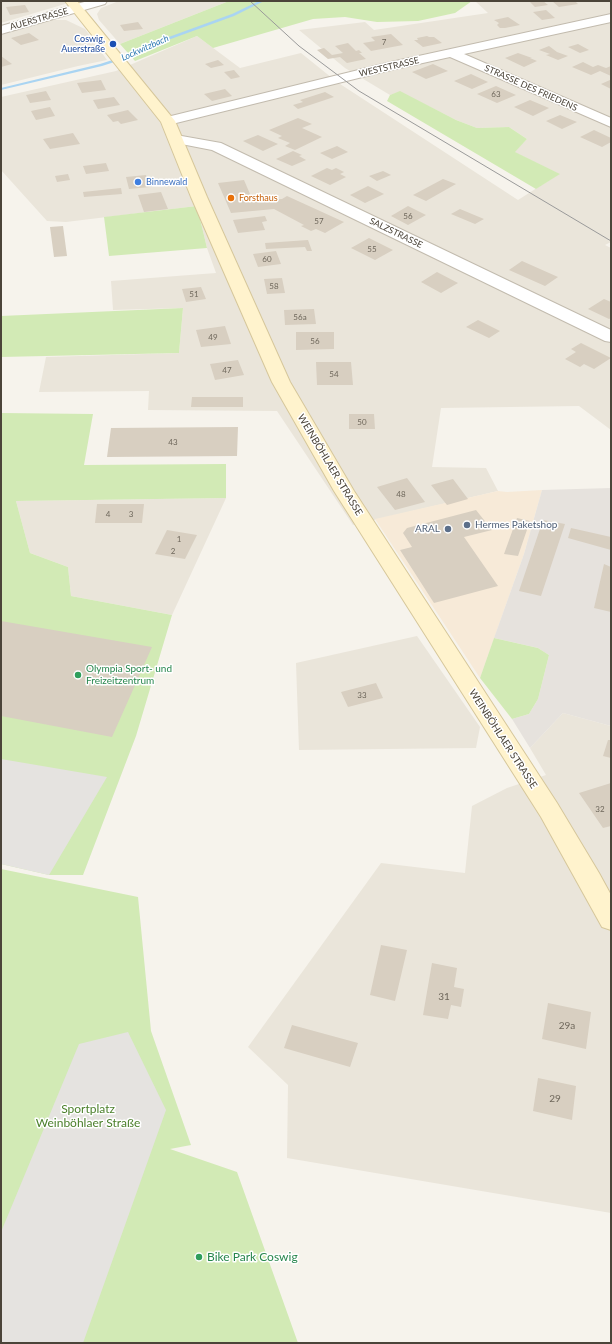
<!DOCTYPE html>
<meta charset="utf-8">
<style>
body{margin:0}
#map{position:relative;width:612px;height:1344px;overflow:hidden;background:#f6f3ec;font-family:Lato,sans-serif}
canvas{display:block}
.frame{position:absolute;inset:0;border:2px solid #4b4439;pointer-events:none}
</style>
<div id="map">
<canvas width="612" height="1344"></canvas>
<div class="frame"></div>
</div>
<script>
const context = document.querySelector('canvas').getContext('2d');
context.lineJoin = 'round';
function fill(path, color) { context.fillStyle = color; context.fill(path, 'evenodd'); }
const poly = rows => new Path2D(rows.map(r => 'M' + r).join(''));
function strokePath(path, color, width, dash) { context.strokeStyle = color; context.lineWidth = width; context.lineCap = dash ? 'butt' : 'round'; context.setLineDash(dash || []); context.stroke(path); }
function label(font, color, halo, rows, align = 'center') {
  context.font = font + ' Lato,sans-serif'; context.lineWidth = 3; context.setLineDash([]); context.textBaseline = 'middle'; context.strokeStyle = halo; context.fillStyle = color; for (const [text, x, y, turn = 0] of rows) {
    context.save(); context.translate(x, y); context.rotate((+turn || 0) * Math.PI / 180); context.textAlign = isNaN(turn) ? turn : align; if (halo) context.strokeText(text, 0, 0); context.fillText(text, 0, 0); context.restore();
  }
}
fill(poly([
 [1,1,75,1,1,23],
 [119,1,229,1,120,44,99,20,97,14,101,8],
 [475,1,611,1,611,242,605,245,611,248,611,430,579,406,441,408,432,467,486,468,498,491,353,525,277,411,148,410,149,391,39,392,46,357,179,353,183,308,113,310,111,281,216,273,207,248,197,206,66,222,47,221,1,170,1,97,116,71,197,36,240,68,301,53,337,82,518,200,559,174,514,152,527,139,509,127,477,128,456,120,400,92,390,95,345,68,299,30,365,22,374,30,488,13],
 [47,20,66,20,85,29,107,60,78,66,1,85,1,35],
 [226,498,172,615,71,596,68,567,30,553,16,501],
 [417,636,480,727,476,748,299,750,296,663],
 [563,713,611,726,611,1213,287,1158,288,1085,248,1047,381,863,465,873,472,806,507,788,546,775,530,748]
]), '#eae5da');
fill(poly([
 [542,490,524,554,480,678,375,519,498,491,507,492]
]), '#f7ead8');
fill(poly([
 [611,488,611,726,563,713,530,748,512,719,529,714,538,699,549,655,538,648,494,638,524,554,542,490]
]), '#e6e2dd');
fill(poly([
 [229,1,472,1,455,13,418,21,377,22,345,17,313,19,213,48,197,36,135,61,120,44],
 [400,91,456,120,477,128,509,127,527,139,515,152,560,174,536,189,387,101,390,95],
 [197,206,207,248,109,256,104,217],
 [183,308,179,353,1,357,1,316],
 [1,413,93,414,84,465,226,464,226,498,16,501,30,553,68,567,71,596,172,615,136,736,83,875,49,875,1,864],
 [494,638,538,648,549,655,538,699,529,714,512,719,480,678],
 [1,869,138,897,151,1031,191,1145,170,1149,237,1172,298,1343,1,1343]
]), '#d2eab5');
fill(poly([
 [1,759,107,777,49,875,1,864],
 [128,1032,166,1110,83,1343,1,1343,1,1232,79,1044]
]), '#e5e3e0');
fill(poly([
 [259,1,264,1,234,16,157,44,136,55,102,66,1,90,1,88,100,64,134,53,155,42,232,14,259,1]
]), '#a9d4f2');
fill(poly([
 [531,1,543,1,548,5,535,7,530,2],
 [552,1,575,1,578,4,559,7],
 [25,5,29,12,10,15,6,7],
 [546,10,555,18,542,20,533,12],
 [508,17,520,25,505,28,500,28,497,25,499,23,494,20],
 [138,22,143,29,124,31,120,25],
 [29,33,39,40,21,45,11,38],
 [391,34,403,45,371,51,363,43,375,41,371,37],
 [427,36,429,37,434,37,442,43,423,47,414,40,418,40,417,38],
 [348,43,356,51,359,50,362,53,359,53,366,59,347,63,340,57,328,59,317,50,324,48,332,55,343,53,335,46],
 [578,44,589,50,580,53,568,47],
 [549,46,557,52,568,56,558,60,546,55,550,54,539,50],
 [518,53,532,58,530,58,537,61,524,67,505,58],
 [1,56,12,64,1,67],
 [218,60,224,65,211,68,205,64],
 [583,62,593,67,598,65,606,68,611,66,611,76,600,71,591,75,572,67],
 [433,64,448,71,426,79,412,72],
 [234,70,240,77,231,79,224,72],
 [471,74,488,82,472,89,454,81],
 [101,80,106,90,82,93,77,83],
 [610,80,611,89,601,84],
 [496,86,516,95,497,103,477,94],
 [225,89,232,96,212,101,204,94],
 [46,91,51,100,30,103,26,95],
 [325,92,334,97,298,109,293,105,303,102,300,100],
 [114,97,120,105,98,109,93,100],
 [530,100,549,108,533,116,514,107],
 [50,107,55,116,36,120,31,111],
 [128,110,138,120,121,124,118,121,113,122,107,115],
 [560,115,577,122,562,129,546,121],
 [298,118,312,124,302,128,322,137,295,150,285,146,290,143,278,138,282,136,269,130],
 [594,130,611,138,611,142,602,147,580,137],
 [73,133,80,144,50,149,43,139],
 [258,135,278,144,263,151,243,141],
 [337,146,348,152,332,159,320,153],
 [293,151,302,155,299,156,306,160,292,166,276,159],
 [106,163,109,171,86,174,83,166],
 [327,168,332,170,336,168,344,172,340,174,346,177,330,185,311,176],
 [383,171,391,175,377,181,369,176],
 [68,174,70,180,57,182,55,176],
 [146,175,150,187,129,189,126,177],
 [443,179,456,184,426,201,413,195],
 [244,180,253,201,282,199,287,196,344,222,325,233,316,229,311,231,301,226,304,225,274,209,231,213,218,183],
 [368,186,384,194,365,203,350,195],
 [121,188,122,194,84,197,83,192],
 [161,192,168,209,144,212,138,195],
 [408,206,426,215,408,225,391,216],
 [460,209,484,219,475,224,451,214],
 [265,216,267,221,262,222,265,230,238,233,233,220],
 [63,226,67,256,54,257,50,227],
 [369,238,393,250,375,260,351,248],
 [308,240,312,251,307,251,305,247,266,249,265,243],
 [276,251,281,264,258,267,253,254],
 [522,261,558,277,545,286,509,270],
 [437,272,458,283,441,293,421,282],
 [282,278,285,293,267,294,264,279],
 [201,287,206,299,186,302,182,289],
 [604,299,611,302,611,318,609,319,588,309],
 [314,309,316,324,285,325,284,310],
 [478,320,500,331,489,338,466,327],
 [225,326,231,344,201,347,196,330],
 [296,332,334,332,334,349,296,350],
 [581,343,611,358,594,369,584,364,580,367,565,359,576,352,571,349],
 [238,360,244,375,215,380,210,364],
 [316,362,351,362,353,385,317,385],
 [192,397,243,397,243,407,191,407],
 [349,414,374,414,375,429,349,429],
 [238,427,237,456,107,457,111,428],
 [407,478,425,502,395,510,377,487],
 [453,479,468,499,447,505,431,485],
 [97,504,144,504,142,523,95,523],
 [476,510,492,530,464,537,498,586,434,603,400,550,412,547,403,533,407,528],
 [517,518,530,521,518,556,504,554],
 [543,520,565,524,541,596,519,591],
 [571,528,611,537,611,550,568,538],
 [167,530,197,535,185,559,155,554],
 [604,564,611,567,611,612,594,608],
 [1,621,152,647,112,737,1,716],
 [376,683,383,698,348,707,341,692],
 [608,740,611,740,611,758,603,756],
 [611,783,611,826,603,828,579,793],
 [381,945,407,950,395,1001,370,995],
 [432,963,457,968,454,987,464,989,461,1007,451,1005,448,1019,423,1015],
 [548,1003,591,1012,586,1049,542,1039],
 [292,1025,358,1043,350,1067,284,1048],
 [538,1078,576,1086,572,1120,533,1111]
]), '#d8cfc1');
const minor = poly([
 [77,4,81,5,83,8,81,11,1,34,1,26,77,4],
 [611,14,611,22,464,54,611,118,611,127,450,57,391,70,168,125,163,124,161,121,163,118,391,62,611,14],
 [176,135,221,143,611,330,611,342,605,341,212,150,171,142,169,139,171,136,176,135]
]);
const tertiary = poly([
 [88,1,107,1,105,4,77,12,73,11,71,8,73,5,88,1]
]);
const secondary = poly([
 [65,1,77,1,175,121,207,197,290,382,354,491,557,803,599,873,611,895,611,930,602,927,541,817,334,491,272,382,191,197,161,122,65,1]
]);
strokePath(minor, '#c2bbae', 2);
strokePath(tertiary, '#c2bbae', 2);
strokePath(secondary, '#d6c79b', 2);
fill(minor, '#fff');
fill(tertiary, '#fff');
fill(secondary, '#fff3cd');
strokePath(poly([
 [250,1,299,46,359,91,611,241]
]), '#9a9a9a', 1);
for (const [x, y, r, color] of [
 [113,44,4,"#1a4fb4"],
 [138,182,4,"#3f7fe0"],
 [231,198,4,"#e8710a"],
 [467,525,4,"#5c6f8a"],
 [448,529,4,"#5c6f8a"],
 [78,675,4,"#2e9e5b"],
 [199,1257,4,"#2e9e5b"]
]) { const dot = new Path2D(); dot.arc(x, y, r, 0, 2 * Math.PI); context.fillStyle = color; context.fill(dot); strokePath(dot, '#fff', 1.5); }
label('8px', '#6e675b', null, [
 ["7",384,42],
 ["63",496,94],
 ["56",408,216],
 ["57",319,221],
 ["55",372,249],
 ["60",267,259],
 ["58",274,286],
 ["51",194,294],
 ["56a",300,317],
 ["49",213,337],
 ["56",315,341],
 ["47",227,370],
 ["54",334,374],
 ["50",362,422],
 ["43",173,442],
 ["48",401,494],
 ["4",108,514],
 ["3",131,514],
 ["1",179,539],
 ["2",173,551],
 ["33",362,695],
 ["32",600,809]
]);
label('9px', '#4b4439', '#fff', [
 ["AUERSTRASSE",39,19,-16],
 ["WESTSTRASSE",389,67,-13],
 ["STRASSE DES FRIEDENS",531,88,24],
 ["SALZSTRASSE",396,233,26]
]);
label('9px', '#164399', '#fff', [
 ["Coswig,",105,39],
 ["Auerstraße",105,49]
], 'right');
label('italic 9px', '#2e7ab2', '#fff', [
 ["Lockwitzbach",145,48,-24]
]);
label('9px', '#366cbe', '#fff', [
 ["Binnewald",146,182]
], 'left');
label('9px', '#c56008', '#fff', [
 ["Forsthaus",239,198]
], 'left');
label('10px', '#4b4439', '#fff', [
 ["WEINBÖHLAER STRASSE",330,465,59],
 ["WEINBÖHLAER STRASSE",503,739,57]
]);
label('10px', '#4e5e75', '#fff', [
 ["Hermes Paketshop",475,525],
 ["ARAL",440,529,"right"]
], 'left');
label('10px', '#27864d', '#fff', [
 ["Olympia Sport- und",86,669],
 ["Freizeitzentrum",86,681]
], 'left');
label('10px', '#6e675b', null, [
 ["31",444,997],
 ["29a",567,1026],
 ["29",555,1099]
]);
label('12px', '#4a7f2a', '#fff', [
 ["Sportplatz",88,1109],
 ["Weinböhlaer Straße",88,1123]
]);
label('12px', '#27864d', '#fff', [
 ["Bike Park Coswig",207,1257]
], 'left');
</script>
